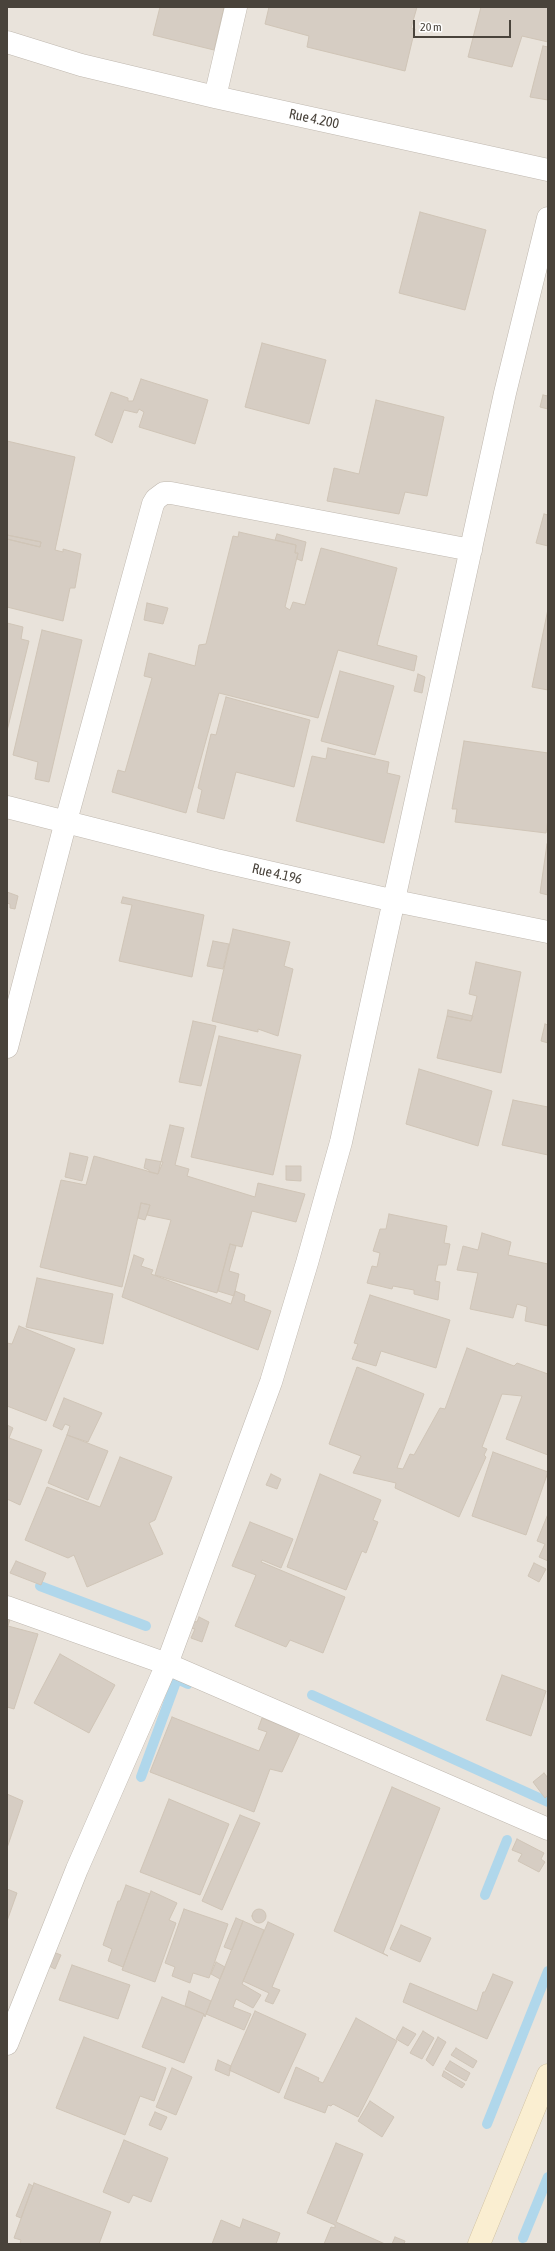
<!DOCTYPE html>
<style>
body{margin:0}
#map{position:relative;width:555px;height:2251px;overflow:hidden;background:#f5f2ed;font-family:"Asap Condensed",sans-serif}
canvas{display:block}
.frame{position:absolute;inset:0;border:8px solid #49433b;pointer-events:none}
.scale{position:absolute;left:413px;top:20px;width:98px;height:18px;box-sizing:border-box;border:2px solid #49433b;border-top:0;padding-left:5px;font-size:12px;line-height:14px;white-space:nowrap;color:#49433b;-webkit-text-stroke:3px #fff;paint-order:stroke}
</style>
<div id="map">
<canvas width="555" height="2251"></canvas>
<div class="frame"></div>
<div class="scale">20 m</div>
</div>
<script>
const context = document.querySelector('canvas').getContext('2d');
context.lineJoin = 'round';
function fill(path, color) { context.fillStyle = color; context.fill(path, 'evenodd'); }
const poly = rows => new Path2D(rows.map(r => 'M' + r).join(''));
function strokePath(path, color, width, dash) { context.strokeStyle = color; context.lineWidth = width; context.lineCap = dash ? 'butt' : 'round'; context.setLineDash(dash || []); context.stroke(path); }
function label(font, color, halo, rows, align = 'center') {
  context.font = font + ' "Asap Condensed",sans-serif'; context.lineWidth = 3; context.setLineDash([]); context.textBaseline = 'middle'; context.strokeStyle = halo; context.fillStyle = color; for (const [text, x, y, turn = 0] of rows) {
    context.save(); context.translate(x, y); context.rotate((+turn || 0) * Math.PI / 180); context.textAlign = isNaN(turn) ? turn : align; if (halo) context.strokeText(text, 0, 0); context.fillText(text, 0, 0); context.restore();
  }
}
fill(poly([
 [7,7,548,7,548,2244,7,2244]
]), '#e9e3db');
strokePath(poly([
 [40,1586,146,1626],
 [312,1695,548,1802],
 [141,1777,177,1679,188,1684],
 [485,1895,507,1840],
 [487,2124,548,1971],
 [523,2238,548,2177]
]), '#b0d7eb', 10);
const building = poly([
 [160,7,224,7,214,50,153,35,160,7],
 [269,7,417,7,411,28,415,29,405,71,307,47,309,36,265,24,269,7],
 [481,7,548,7,548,42,522,36,512,67,468,57,481,7],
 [543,46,548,47,548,100,530,97,543,46],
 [420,212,486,230,465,310,399,293,420,212],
 [262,343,326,360,309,424,245,407,262,343],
 [141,379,208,400,195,444,139,427,144,412,139,409,137,413,124,410,112,443,95,435,111,392,128,398,128,401,133,401,141,379],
 [543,395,548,396,548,409,540,407,543,395],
 [376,400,444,417,427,496,405,492,399,514,327,501,334,468,359,474,376,400],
 [7,441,75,457,55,550,63,552,63,549,81,554,75,588,70,588,63,621,7,607,7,539,40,547,41,542,7,535,7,441],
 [544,514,548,515,548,546,536,543,544,514],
 [239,532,296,545,295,553,298,553,285,607,290,610,293,602,305,605,321,548,397,568,377,645,417,656,414,671,338,650,318,718,219,693,186,813,112,792,118,770,125,772,152,678,144,676,149,653,195,666,199,645,206,644,233,536,238,537,239,532],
 [277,534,306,542,302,561,297,559,298,553,295,553,296,545,275,540,277,534],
 [7,535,41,542,40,547,7,539,7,535],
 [147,603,168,608,163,624,144,620,147,603],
 [548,609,548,690,532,687,548,609],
 [7,623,23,627,21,639,29,641,7,731,7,623],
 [42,630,82,640,49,782,35,779,38,762,13,755,42,630],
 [340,671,394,686,375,755,321,741,340,671],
 [418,674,425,677,422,693,414,691,418,674],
 [226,697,310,720,294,787,236,772,224,819,197,812,202,790,198,788,211,734,216,735,226,697],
 [464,741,548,753,548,819,546,833,455,822,457,809,452,809,464,741],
 [328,748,389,762,387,773,400,776,384,843,296,821,312,756,326,759,328,748],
 [547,844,548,844,548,895,540,893,547,844],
 [7,892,18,896,15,909,10,908,10,904,7,903,7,892],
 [123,897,204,915,192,977,119,961,132,905,121,903,123,897],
 [233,929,290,942,284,966,293,969,278,1036,258,1029,258,1032,212,1021,233,929],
 [213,941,229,944,223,969,207,966,213,941],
 [476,962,521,972,501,1073,437,1058,447,1016,471,1021,477,996,469,994,476,962],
 [448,1010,473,1016,471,1021,447,1016,448,1010],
 [193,1021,216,1026,201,1086,179,1082,193,1021],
 [545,1024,548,1025,548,1043,541,1041,545,1024],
 [219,1036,301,1055,273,1175,191,1157,219,1036],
 [419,1069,492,1091,478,1146,406,1124,419,1069],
 [513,1100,548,1107,548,1155,502,1145,513,1100],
 [170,1125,184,1128,175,1165,189,1169,187,1176,255,1197,258,1183,305,1194,296,1222,252,1211,242,1247,230,1244,217,1293,155,1275,171,1220,147,1215,150,1205,141,1203,122,1287,40,1267,61,1180,86,1185,94,1156,158,1174,170,1125],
 [70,1153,88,1157,82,1181,65,1177,70,1153],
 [146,1159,163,1162,158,1174,149,1172,149,1170,144,1168,146,1159],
 [286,1166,301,1166,301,1181,286,1180,286,1166],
 [141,1203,150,1205,145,1220,138,1218,141,1203],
 [389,1214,447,1226,444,1243,450,1244,446,1265,438,1265,435,1281,440,1282,438,1300,414,1294,414,1290,393,1286,392,1289,367,1283,372,1266,377,1267,380,1253,373,1251,380,1229,386,1229,389,1214],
 [482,1233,511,1242,508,1255,548,1264,548,1326,525,1321,527,1307,517,1304,513,1318,470,1309,478,1273,457,1270,463,1246,478,1250,482,1233],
 [230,1244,236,1246,229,1271,239,1274,234,1296,218,1291,230,1244],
 [134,1255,144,1259,141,1266,153,1270,151,1274,231,1304,235,1291,245,1295,244,1301,271,1311,258,1350,122,1297,134,1255],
 [37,1278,113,1294,103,1344,26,1327,37,1278],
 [370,1295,450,1320,436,1368,381,1351,376,1366,352,1359,358,1344,354,1343,370,1295],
 [19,1326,75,1349,46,1421,7,1406,7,1343,12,1344,19,1326],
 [467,1348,514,1366,517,1363,548,1374,548,1455,506,1439,522,1396,502,1394,482,1447,487,1449,484,1455,486,1457,459,1517,395,1488,396,1483,353,1473,361,1456,329,1444,357,1367,424,1394,397,1468,403,1469,410,1454,414,1455,440,1408,445,1409,467,1348],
 [64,1398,102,1413,88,1442,67,1435,70,1426,65,1424,62,1430,53,1426,64,1398],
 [7,1425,13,1428,9,1438,42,1450,20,1505,7,1499,7,1425],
 [67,1435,108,1451,88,1500,48,1483,67,1435],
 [493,1452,548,1472,526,1535,472,1516,493,1452],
 [120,1457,172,1477,155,1520,149,1523,163,1554,87,1587,74,1555,68,1558,25,1540,47,1487,100,1507,120,1457],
 [271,1474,281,1479,277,1489,266,1485,271,1474],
 [320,1474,381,1500,373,1520,378,1522,366,1553,362,1551,346,1590,287,1567,320,1474],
 [548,1514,548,1561,539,1557,545,1544,537,1541,548,1514],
 [250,1522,293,1539,281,1568,262,1560,261,1562,345,1597,323,1653,290,1640,286,1647,235,1626,256,1575,232,1566,250,1522],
 [16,1561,46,1573,41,1585,10,1573,16,1561],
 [534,1563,546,1569,539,1582,528,1576,534,1563],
 [199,1617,209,1622,202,1642,191,1638,195,1629,190,1628,193,1621,197,1622,199,1617],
 [7,1618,10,1619,8,1626,38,1634,14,1709,7,1707,7,1618],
 [60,1654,115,1685,89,1733,34,1703,60,1654],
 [502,1675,546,1691,531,1736,486,1720,502,1675],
 [172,1717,259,1751,267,1732,258,1729,262,1718,300,1733,282,1772,270,1769,254,1812,150,1772,172,1717],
 [544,1773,548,1778,548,1795,545,1798,533,1782,544,1773],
 [392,1787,440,1808,383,1953,388,1956,334,1931,392,1787],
 [7,1794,23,1801,7,1848,7,1794],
 [169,1799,229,1824,200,1895,140,1872,169,1799],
 [240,1815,260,1823,222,1910,202,1901,240,1815],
 [517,1839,544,1853,541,1859,545,1862,539,1872,518,1861,522,1854,512,1850,517,1839],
 [126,1885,150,1894,123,1967,108,1961,112,1949,103,1945,118,1901,120,1901,126,1885],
 [7,1889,17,1893,7,1921,7,1889],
 [151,1891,177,1903,169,1920,176,1923,155,1982,122,1970,151,1891],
 [184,1909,228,1924,209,1978,193,1973,190,1983,172,1976,175,1967,165,1963,184,1909],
 '252 1916a7 7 0 1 1 14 0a7 7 0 1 1-14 0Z',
 [236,1918,243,1921,232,1950,224,1947,236,1918],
 [243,1921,264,1930,242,1984,261,1995,253,2008,236,1999,233,2007,251,2014,244,2030,206,2014,243,1921],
 [268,1922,294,1934,272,1987,280,1990,273,2004,265,2001,269,1993,243,1981,268,1922],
 [401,1925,431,1938,420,1962,390,1949,401,1925],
 [48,1950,61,1955,55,1969,43,1963,48,1950],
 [216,1962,225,1967,220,1979,211,1974,216,1962],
 [72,1965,130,1985,118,2019,59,2000,72,1965],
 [493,1974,513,1982,487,2039,403,2002,410,1983,477,2011,483,1992,485,1992,493,1974],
 [189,1991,211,2001,205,2017,204,2014,185,2006,189,1991],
 [162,1997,204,2014,184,2063,142,2047,162,1997],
 [255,2011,306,2034,279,2093,229,2070,255,2011],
 [356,2018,397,2041,358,2117,333,2104,331,2106,328,2105,325,2113,284,2098,296,2067,319,2078,318,2081,323,2083,356,2018],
 [403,2027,416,2034,408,2046,396,2039,403,2027],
 [423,2031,434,2038,422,2059,410,2053,423,2031],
 [84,2037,166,2068,154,2101,140,2096,125,2135,56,2108,84,2037],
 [438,2037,446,2042,433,2066,426,2060,438,2037],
 [456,2048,477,2061,473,2068,451,2055,456,2048],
 [218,2060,231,2066,229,2076,215,2070,218,2060],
 [450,2061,470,2073,466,2081,445,2069,450,2061],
 [172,2068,192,2077,176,2115,156,2107,172,2068],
 [444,2071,465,2084,462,2088,442,2076,444,2071],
 [370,2101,394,2117,382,2137,358,2121,370,2101],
 [155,2112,167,2117,161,2130,149,2125,155,2112],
 [124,2140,168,2158,151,2202,133,2195,129,2203,103,2192,124,2140],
 [336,2143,363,2154,336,2222,385,2244,324,2244,331,2227,335,2228,335,2225,307,2213,336,2143],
 [34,2183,111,2212,99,2244,20,2244,21,2240,14,2238,34,2183],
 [29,2184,33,2186,21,2218,16,2216,29,2184],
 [243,2219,280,2233,276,2244,212,2244,221,2220,240,2228,243,2219],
 [395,2237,405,2241,404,2244,392,2244,395,2237]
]);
fill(building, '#d6cdc3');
strokePath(building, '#d0c5b7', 1);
const minor = poly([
 [7,42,81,65,215,97,548,170],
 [215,97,236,7],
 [7,807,216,860,395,901,548,932],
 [7,1047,66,821,153,504,156,499,164,493,171,493,471,550],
 [7,1607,167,1664,548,1829],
 [7,2044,77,1869,167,1664,271,1382,307,1263,341,1142,505,393,548,218]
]);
const secondary = poly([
 [479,2244,548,2075]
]);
strokePath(minor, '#c0b9b0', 23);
strokePath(secondary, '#d0c1a1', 23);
strokePath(minor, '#fff', 22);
strokePath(secondary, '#faeed1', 22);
label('14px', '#49433b', '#fff', [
 ["Rue 4.200",314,119,12],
 ["Rue 4.196",277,874,13]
]);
</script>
